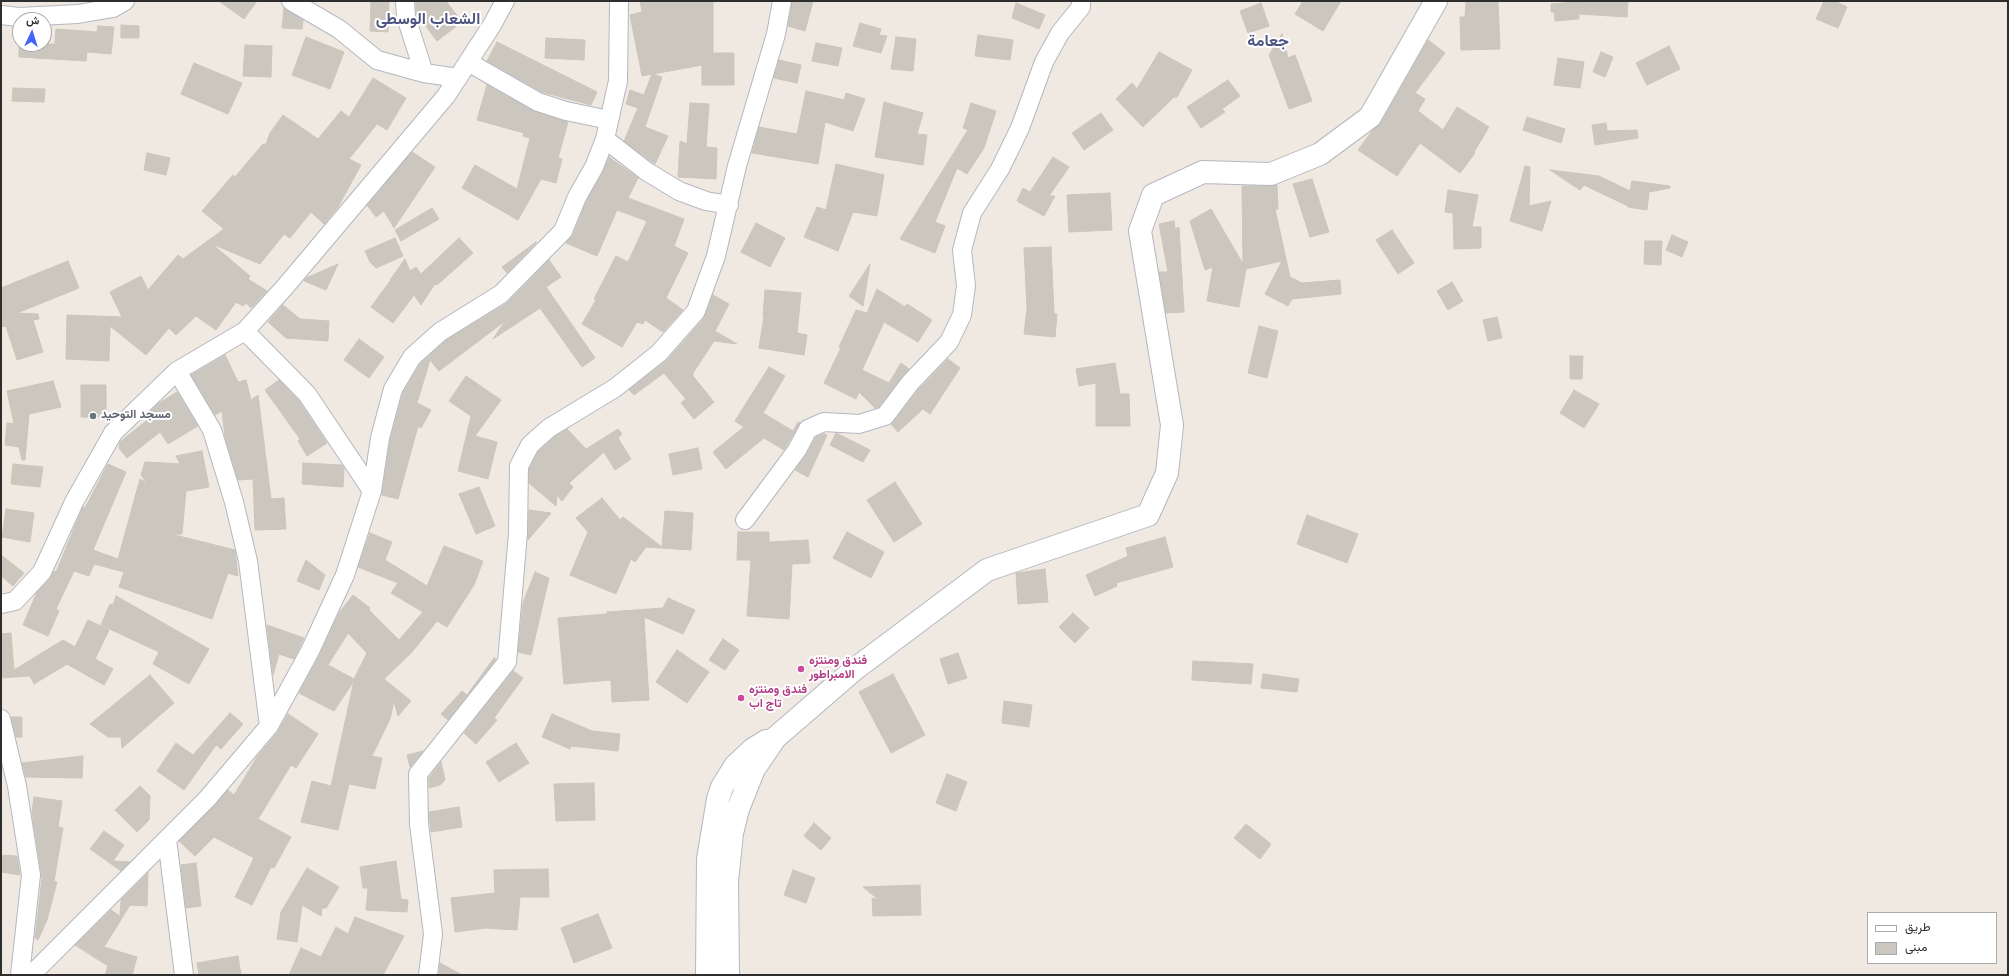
<!DOCTYPE html>
<meta charset="utf-8">
<style>
body{margin:0}
#map{position:relative;width:2009px;height:976px;overflow:hidden;background:#efe9e1;font-family:Overpass,Vazirmatn,sans-serif}
canvas{display:block}
.frame{position:absolute;inset:0;border:2px solid #2e2e2e;pointer-events:none}
.legend{position:absolute;left:1867px;top:912px;width:130px;height:52px;box-sizing:border-box;background:#fff;border:1px solid #ababab;margin:0;padding:5px 7px;list-style:none;font-size:12px;color:#2e2e2e}
.legend li{display:flex;align-items:center;gap:8px;height:20px}
.legend b{width:20px;border:1px solid #ababab}
.north{position:absolute;left:12px;top:12px;width:40px;height:40px;box-sizing:border-box;background:#fff;border:1px solid #ababab;border-radius:50%;rotate:4deg;font-size:11px;font-weight:700;line-height:16px;text-align:center;color:#2e2e2e}
.north::after{content:'';display:block;margin:auto;width:14px;height:18px;background:#4264fb;clip-path:polygon(50% 0,100% 100%,50% 72%,0 100%)}
</style>
<div id="map">
<canvas width="2009" height="976"></canvas>
<div class="frame"></div>
<ul class="legend">
<li><b style="height:5px;background:#fff"></b>طريق</li>
<li><b style="height:11px;background:#cbc7bf"></b>مبنى</li>
</ul>
<div class="north">ش</div>
</div>
<script>
const context = document.querySelector('canvas').getContext('2d');
context.lineJoin = 'round';
function fill(path, color) { context.fillStyle = color; context.fill(path, 'evenodd'); }
const poly = rows => new Path2D(rows.map(r => 'M' + r).join(''));
function strokePath(path, color, width, dash) { context.strokeStyle = color; context.lineWidth = width; context.lineCap = dash ? 'butt' : 'round'; context.setLineDash(dash || []); context.stroke(path); }
function label(font, color, halo, rows, align = 'center') {
  context.font = font + ' Overpass,Vazirmatn,sans-serif'; context.lineWidth = 4; context.setLineDash([]); context.textBaseline = 'middle'; context.strokeStyle = halo; context.fillStyle = color; for (const [text, x, y, turn = 0] of rows) {
    context.save(); context.translate(x, y); context.rotate((+turn || 0) * Math.PI / 180); context.textAlign = isNaN(turn) ? turn : align; if (halo) context.strokeText(text, 0, 0); context.fillText(text, 0, 0); context.restore();
  }
}
const building = poly([
 [219,1,257,1,244,19,219,1],
 [371,1,389,1,388,32,370,31,371,1],
 [416,1,446,1,462,22,437,41,416,13,416,1],
 [640,1,713,1,713,53,734,53,734,85,702,85,702,65,653,74,662,77,645,127,668,136,655,164,624,141,638,108,626,104,630,90,644,95,652,74,642,76,630,15,642,12,640,1],
 [792,1,813,1,805,31,788,26,792,1],
 [1303,1,1341,1,1323,31,1295,14,1303,1],
 [1466,1,1498,1,1500,49,1461,50,1460,17,1465,17,1466,1],
 [1586,1,1628,1,1627,17,1579,14,1579,19,1555,21,1554,12,1551,12,1551,4,1586,1],
 [1824,1,1835,1,1847,7,1838,28,1816,19,1824,1],
 [1016,3,1045,15,1039,29,1012,18,1016,3],
 [1261,3,1269,26,1248,33,1240,11,1261,3],
 [284,8,303,20,302,29,282,28,284,8],
 [860,23,881,29,879,35,887,36,881,53,853,46,860,23],
 [121,25,139,26,139,38,121,38,121,25],
 [98,26,114,27,111,54,87,52,86,61,19,57,19,44,55,44,56,29,97,32,98,26],
 [1282,34,1288,58,1295,55,1312,101,1289,109,1269,55,1282,34],
 [978,35,1013,40,1010,60,975,56,978,35],
 [306,37,344,52,330,89,292,75,306,37],
 [896,37,916,39,913,71,891,69,896,37],
 [546,38,585,40,584,60,545,58,546,38],
 [1428,40,1445,53,1415,93,1425,99,1418,111,1443,130,1457,107,1489,127,1474,152,1475,153,1460,173,1420,143,1397,176,1358,150,1372,131,1381,123,1428,40],
 [497,42,597,92,591,105,542,92,487,61,497,42],
 [816,43,842,48,838,66,812,61,816,43],
 [245,45,272,46,271,77,243,76,245,45],
 [1669,46,1680,69,1647,85,1636,63,1669,46],
 [1159,52,1192,70,1177,97,1174,97,1143,127,1116,99,1132,83,1137,89,1159,52],
 [1601,52,1613,57,1605,77,1593,72,1601,52],
 [1558,58,1584,62,1580,88,1554,85,1558,58],
 [779,60,801,65,797,83,774,78,779,60],
 [194,63,242,83,228,114,181,94,194,63],
 [373,78,406,98,387,130,377,124,349,159,361,165,338,207,324,224,311,212,290,238,284,234,260,264,212,244,250,276,248,279,267,291,251,308,246,303,243,306,236,302,216,330,196,316,176,335,169,328,146,355,110,326,109,361,66,359,67,315,122,317,110,292,141,276,148,290,178,255,183,259,224,229,202,211,233,175,235,177,263,144,266,144,270,133,283,115,318,139,341,111,349,117,373,78],
 [1228,80,1240,96,1222,109,1225,112,1201,128,1187,107,1228,80],
 [487,85,533,111,568,122,558,158,562,159,556,183,541,179,518,220,462,188,475,165,517,189,530,138,523,136,524,133,477,120,487,85],
 [13,88,45,89,44,102,12,101,13,88],
 [806,91,844,100,846,93,865,99,853,131,825,122,818,164,752,153,759,127,797,134,806,91],
 [884,102,923,113,917,134,927,135,923,165,875,157,884,102],
 [690,103,709,104,706,147,717,148,716,179,678,177,680,141,687,144,690,103],
 [971,103,996,111,984,148,967,174,957,168,935,222,945,226,935,253,900,239,968,130,963,128,971,103],
 [1101,113,1113,130,1084,150,1072,133,1101,113],
 [1527,117,1565,129,1561,143,1523,130,1527,117],
 [1606,123,1607,131,1637,130,1638,138,1595,145,1592,125,1606,123],
 [412,152,435,167,394,228,384,211,376,217,367,205,412,152],
 [147,153,170,158,166,175,144,170,147,153],
 [609,157,638,178,628,198,684,219,674,246,688,253,666,298,683,310,663,332,645,320,643,324,637,322,622,347,582,324,596,300,594,299,616,256,628,262,647,221,617,210,597,256,566,243,573,235,586,202,603,172,609,157],
 [1053,157,1069,167,1049,196,1055,196,1044,216,1017,201,1023,188,1030,192,1053,157],
 [836,164,884,175,877,216,853,212,838,251,804,237,817,207,826,210,836,164],
 [1525,166,1530,167,1529,206,1551,201,1542,231,1510,221,1525,166],
 [1550,170,1599,176,1630,191,1632,181,1670,186,1670,188,1649,192,1647,210,1628,207,1628,206,1584,185,1580,190,1550,170],
 [1312,179,1329,232,1310,237,1293,184,1312,179],
 [1277,185,1278,209,1275,209,1290,277,1302,283,1340,280,1341,294,1292,299,1288,306,1265,294,1282,261,1246,269,1239,307,1207,301,1213,267,1205,270,1190,221,1211,209,1243,264,1242,186,1271,186,1277,185],
 [1448,190,1478,195,1472,227,1481,227,1481,248,1454,249,1453,213,1445,212,1448,190],
 [1110,193,1112,230,1069,232,1067,195,1110,193],
 [432,208,439,219,401,241,395,230,432,208],
 [1174,221,1175,229,1179,227,1184,312,1166,313,1159,272,1168,272,1159,224,1174,221],
 [756,223,785,238,770,267,741,252,756,223],
 [1392,230,1414,263,1398,274,1376,240,1392,230],
 [1672,235,1688,242,1682,257,1666,250,1672,235],
 [395,238,403,256,376,268,370,262,365,251,395,238],
 [459,238,473,253,437,285,435,284,421,305,414,295,393,323,371,307,390,281,392,282,390,280,405,259,410,271,416,267,421,274,459,238],
 [1645,241,1662,241,1661,265,1644,264,1645,241],
 [536,242,536,243,507,273,502,267,536,242],
 [1051,247,1054,314,1057,314,1055,337,1024,334,1027,308,1024,248,1051,247],
 [549,260,561,277,546,287,595,358,582,367,540,308,493,339,505,321,439,371,430,360,417,403,431,410,421,428,418,426,398,499,382,495,390,440,403,393,420,364,446,340,507,303,549,260],
 [68,261,79,288,17,313,38,314,39,319,33,320,43,352,17,360,6,326,1,327,1,288,68,261],
 [338,264,326,290,304,281,306,278,338,264],
 [870,264,863,306,849,296,870,264],
 [1452,282,1463,301,1448,310,1437,291,1452,282],
 [877,289,905,307,907,304,932,320,918,342,884,322,862,370,889,383,901,363,909,369,879,407,875,408,859,392,856,399,824,383,841,348,839,347,856,310,867,313,877,289],
 [765,290,801,293,797,333,807,335,804,355,759,348,764,316,763,316,765,290],
 [713,295,729,304,715,331,737,344,714,341,693,373,693,376,714,402,694,419,681,403,686,399,664,373,634,395,629,390,667,360,704,318,713,295],
 [283,305,300,319,329,321,328,341,286,338,268,322,283,305],
 [1497,317,1502,338,1488,341,1483,320,1497,317],
 [1259,326,1278,331,1267,378,1248,373,1259,326],
 [359,339,384,357,369,378,344,360,359,339],
 [225,355,238,382,246,380,251,400,258,395,271,499,284,498,286,529,255,530,253,479,238,480,225,437,222,411,215,415,191,375,225,355],
 [1570,356,1583,356,1582,379,1570,379,1570,356],
 [948,359,960,368,930,414,923,409,898,432,891,424,918,390,948,359],
 [1115,363,1120,394,1129,394,1130,426,1096,426,1096,383,1079,386,1076,369,1115,363],
 [769,367,785,376,763,413,793,431,798,422,800,423,784,450,764,438,726,469,713,452,744,427,735,421,769,367],
 [466,376,501,400,475,436,497,442,488,479,458,471,471,416,449,401,466,376],
 [279,380,299,401,327,443,307,456,298,441,300,439,265,390,279,380],
 [53,381,61,407,29,414,25,460,22,460,19,447,5,445,7,423,14,424,7,391,53,381],
 [81,385,106,385,106,417,81,417,81,385],
 [1574,390,1599,404,1584,428,1560,413,1574,390],
 [177,392,198,426,168,444,160,432,127,458,119,448,120,442,151,417,144,417,158,404,177,392],
 [567,429,586,449,618,429,622,434,618,438,631,459,615,470,604,452,569,483,573,487,562,501,557,495,556,506,529,483,529,469,538,452,555,436,567,429],
 [836,433,870,450,863,462,830,445,836,433],
 [824,434,827,435,808,477,795,470,806,455,816,437,824,434],
 [698,448,702,469,673,475,669,454,698,448],
 [202,451,209,487,186,491,182,534,171,534,235,550,238,576,228,573,212,619,119,587,124,572,94,564,89,576,74,571,56,609,59,611,48,636,23,625,37,592,50,579,54,571,56,572,83,507,85,508,108,464,126,472,93,550,118,559,140,479,147,483,141,475,145,462,180,464,176,456,202,451],
 [303,463,342,465,344,469,343,487,302,484,303,463],
 [13,464,43,467,40,487,11,484,13,464],
 [895,482,922,524,894,542,867,500,895,482],
 [479,487,495,526,476,534,459,494,479,487],
 [602,498,620,520,623,517,662,547,665,511,693,513,691,550,646,547,635,562,631,559,616,594,570,575,588,532,576,518,602,498],
 [6,509,34,513,30,542,2,537,6,509],
 [529,510,551,513,528,540,528,533,529,510],
 [1307,515,1358,534,1347,563,1297,544,1307,515],
 [738,532,769,532,769,542,808,540,810,563,792,564,789,619,747,616,751,560,737,560,738,532],
 [847,532,884,552,871,578,833,558,847,532],
 [370,533,392,542,385,560,427,586,444,546,483,561,474,585,447,627,437,621,412,652,384,679,411,701,398,716,394,701,390,719,372,756,382,758,375,789,349,784,338,830,301,822,312,781,331,786,354,681,334,711,299,693,319,656,339,613,353,595,370,608,369,610,399,640,423,612,391,593,398,583,358,567,370,533],
 [348,633,367,653,354,679,328,665,348,633],
 [1165,537,1173,567,1116,583,1117,586,1095,596,1086,575,1128,556,1126,548,1165,537],
 [1,555,24,573,13,586,1,576,1,555],
 [306,560,325,575,319,590,297,581,306,560],
 [1045,569,1048,602,1018,604,1016,573,1045,569],
 [535,572,549,578,531,655,518,652,523,603,535,572],
 [116,596,209,649,189,684,153,664,159,652,101,625,110,604,113,605,116,596],
 [668,598,695,610,683,634,644,617,649,700,612,702,611,680,564,684,558,618,607,614,607,612,663,608,668,598],
 [1073,613,1089,628,1075,643,1059,627,1073,613],
 [88,620,109,630,95,659,113,669,104,685,67,664,34,684,30,676,1,678,1,634,11,633,14,670,63,640,75,647,88,620],
 [267,625,304,638,294,659,279,654,273,675,267,625],
 [723,639,739,650,725,670,709,660,723,639],
 [677,650,709,672,687,703,656,682,677,650],
 [958,653,967,678,948,684,940,659,958,653],
 [494,658,496,659,448,720,441,714,462,691,467,695,494,658],
 [1193,661,1253,664,1251,684,1192,680,1193,661],
 [513,671,523,678,494,718,497,720,476,744,464,733,513,671],
 [893,674,925,735,891,753,859,692,893,674],
 [1263,674,1299,679,1297,692,1261,688,1263,674],
 [150,675,174,703,122,748,121,737,108,737,90,724,150,675],
 [1004,701,1032,705,1029,727,1002,723,1004,701],
 [230,713,243,724,221,749,216,745,184,790,157,771,176,743,193,755,230,713],
 [288,714,318,734,296,768,291,765,258,819,291,837,274,868,271,867,252,905,235,897,254,858,214,837,195,856,179,841,228,790,234,795,257,757,277,733,288,714],
 [552,714,592,731,620,734,618,751,571,746,570,749,542,737,552,714],
 [11,717,22,717,22,737,16,737,11,717],
 [516,743,529,763,499,782,486,762,516,743],
 [423,751,410,767,407,755,423,751],
 [83,756,82,778,26,777,22,763,83,756],
 [441,762,445,780,440,785,429,788,429,778,441,762],
 [947,774,967,782,956,811,936,803,947,774],
 [594,783,595,820,556,821,554,784,594,783],
 [140,786,150,796,149,820,137,832,115,810,140,786],
 [34,797,62,801,58,827,63,828,54,881,57,882,47,920,38,940,35,938,42,878,32,812,34,797],
 [459,807,462,827,431,832,429,812,459,807],
 [814,823,831,838,821,850,804,836,814,823],
 [1246,824,1271,844,1260,859,1234,838,1246,824],
 [104,831,124,845,113,861,130,862,121,871,90,849,104,831],
 [1,855,17,856,20,875,1,872,1,855],
 [396,861,401,899,408,900,407,912,366,910,368,888,363,888,360,867,396,861],
 [196,863,201,906,186,908,181,865,196,863],
 [307,868,339,887,326,908,322,908,321,916,302,905,297,942,277,939,281,912,307,868],
 [548,869,549,897,520,897,517,930,486,928,455,932,451,898,495,893,494,870,548,869],
 [793,870,815,878,806,903,784,895,793,870],
 [148,873,147,906,130,905,104,947,137,957,132,975,105,975,108,966,75,945,111,910,120,916,121,900,148,873],
 [920,885,921,915,873,916,872,898,879,900,863,887,920,885],
 [598,914,612,948,574,963,561,928,598,914],
 [355,917,404,936,383,975,289,975,301,948,321,957,336,927,348,934,355,917],
 [238,956,241,975,199,975,197,963,238,956],
 [440,963,462,975,439,975,440,963]
]);
fill(building, '#cbc7bf');
strokePath(building, '#cbc5ba', 1);
const street = poly([
 [291,1,339,29,377,60,424,73,458,78],
 [405,1,406,17,424,73],
 [1,15,19,17,78,14,113,8,125,1],
 [468,62,538,102,566,111,609,120],
 [605,139,646,171,679,191,706,201,729,205],
 [245,331,307,394,372,491],
 [177,371,212,430,234,502,248,561,269,726],
 [745,520,797,450,808,429,824,422,859,424,885,416,910,383,949,342,962,315,966,286,962,250,972,213,1000,169,1020,128,1044,62,1060,33,1081,7,1081,1],
 [1,604,15,601,42,572,74,502,113,433,177,371,245,331,284,288,446,96,492,25,505,1],
 [1,719,17,786,31,875,20,975],
 [167,839,184,975],
 [31,975,207,799,269,726,310,651,345,575,372,491,380,438,393,389,412,357,440,332,501,294,563,231,577,197,594,167,605,139,618,81,619,1],
 [428,975,433,934,419,824,418,774,507,662,518,533,519,466,530,445,549,428,615,388,659,353,696,311,716,256,737,166,776,34,782,1]
]);
const secondary = poly([
 [707,975,708,859,718,799,722,787,735,766,753,749,766,741],
 [728,975,727,881,732,833,738,809,754,769,775,738,855,669,987,570,1148,515,1167,473,1172,425,1140,231,1153,195,1203,172,1271,174,1320,154,1370,117,1436,1]
]);
strokePath(street, '#b4b7c1', 20);
strokePath(secondary, '#b4b7c1', 24);
strokePath(street, '#fff', 18);
strokePath(secondary, '#fff', 22);
for (const [x, y, r, color] of [
 [93,416,4,"#6b7280"],
 [801,669,4,"#d1479c"],
 [741,698,4,"#d1479c"]
]) { const dot = new Path2D(); dot.arc(x, y, r, 0, 2 * Math.PI); context.fillStyle = color; context.fill(dot); strokePath(dot, '#fff', 1.5); }
label('bold 12px', '#5b616d', '#fff', [
 ["مسجد التوحيد",101,416]
], 'left');
label('bold 12px', '#b23c85', '#fff', [
 ["فندق ومنتزه",809,662],
 ["الامبراطور",809,676],
 ["فندق ومنتزه",749,691],
 ["تاج اب",749,705]
], 'left');
label('bold 16px', '#4d5680', '#fff', [
 ["الشعاب الوسطى",428,21],
 ["جعامة",1268,43]
]);
</script>
